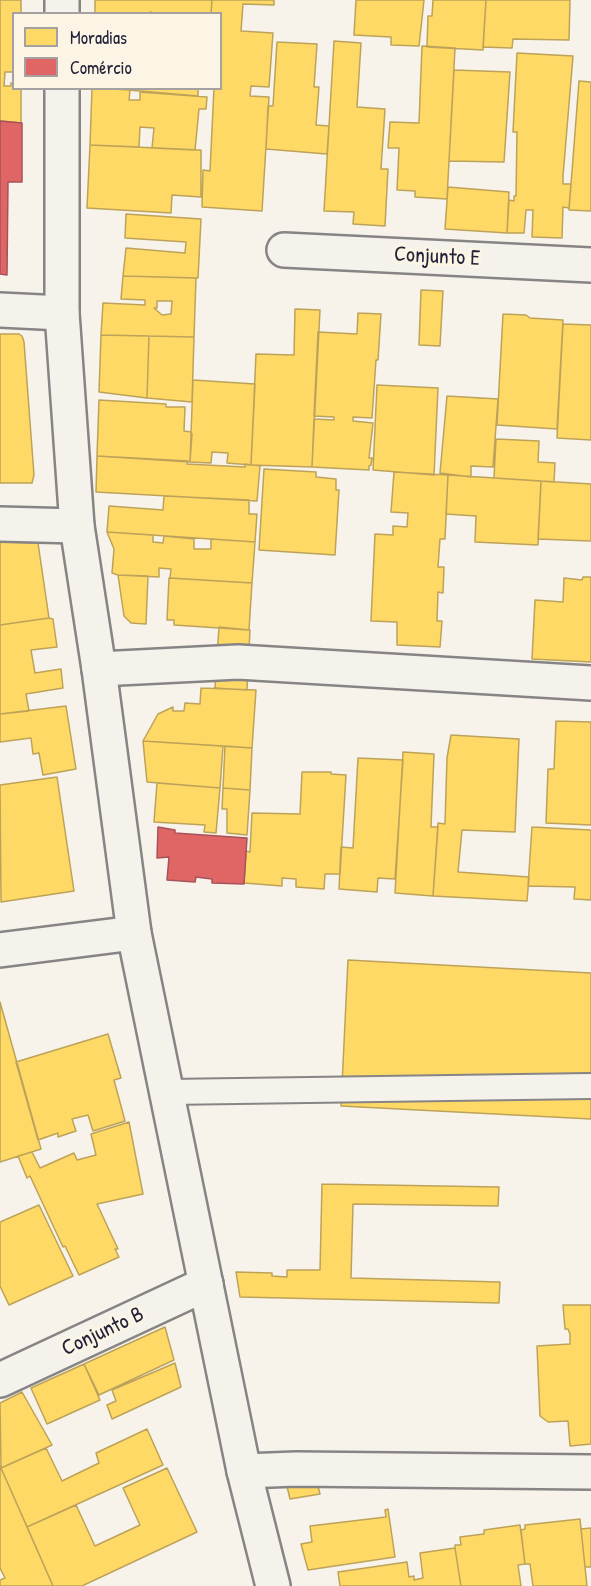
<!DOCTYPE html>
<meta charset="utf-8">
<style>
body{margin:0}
#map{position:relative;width:591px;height:1586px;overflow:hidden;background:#f7f3ea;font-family:"Patrick Hand",sans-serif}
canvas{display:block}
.legend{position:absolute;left:12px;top:12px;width:210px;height:78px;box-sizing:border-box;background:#fcf5e5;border:2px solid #a5a1a1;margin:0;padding:8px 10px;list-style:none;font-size:18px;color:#22223b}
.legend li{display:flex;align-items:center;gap:12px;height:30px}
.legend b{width:30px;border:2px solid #a5a1a1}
</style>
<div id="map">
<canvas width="591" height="1586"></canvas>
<ul class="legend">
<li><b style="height:16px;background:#ffd966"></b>Moradias</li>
<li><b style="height:16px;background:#e06666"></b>Comércio</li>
</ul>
</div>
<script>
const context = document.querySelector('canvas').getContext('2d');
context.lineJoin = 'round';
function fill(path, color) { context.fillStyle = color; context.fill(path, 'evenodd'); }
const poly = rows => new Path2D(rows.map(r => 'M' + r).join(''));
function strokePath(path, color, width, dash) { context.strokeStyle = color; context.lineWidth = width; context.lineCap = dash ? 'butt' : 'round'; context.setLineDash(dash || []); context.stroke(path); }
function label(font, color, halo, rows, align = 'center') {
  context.font = font + ' "Patrick Hand",sans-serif'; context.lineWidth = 6; context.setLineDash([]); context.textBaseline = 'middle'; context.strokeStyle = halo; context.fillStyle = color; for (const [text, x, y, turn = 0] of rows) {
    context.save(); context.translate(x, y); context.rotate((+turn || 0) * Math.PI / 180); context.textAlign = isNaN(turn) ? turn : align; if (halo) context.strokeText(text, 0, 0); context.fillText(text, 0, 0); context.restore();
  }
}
const homes = poly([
 [0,0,21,0,21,14,14,14,14,72,5,72,4,86,11,86,11,83,14,83,14,88,21,88,21,123,0,121,0,0],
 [95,0,212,0,211,14,157,14,150,12,150,14,95,14,95,0],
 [212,0,274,0,274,5,243,4,241,31,273,33,269,87,251,86,250,96,269,97,262,211,202,207,203,170,210,171,214,88,220,88,220,14,211,14,212,0],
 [356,0,424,0,419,46,391,45,391,37,354,35,356,0],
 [433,0,486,0,483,50,427,47,428,16,432,16,433,0],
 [486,0,570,0,569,40,513,39,512,48,483,47,486,0],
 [334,41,361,43,357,107,385,109,381,169,388,169,385,226,353,224,354,212,324,211,334,41],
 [277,42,317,44,314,87,319,87,316,125,329,126,327,154,266,149,268,106,273,106,277,42],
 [422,46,455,48,447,199,415,197,415,191,397,190,399,148,388,148,390,122,419,123,422,46],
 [517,53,573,56,563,176,563,184,571,184,569,208,563,207,562,238,532,237,533,210,526,210,524,233,507,233,509,200,514,201,514,196,516,196,517,132,513,132,517,53],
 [454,70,510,72,504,162,449,161,454,70],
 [579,81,591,82,591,211,569,210,579,81],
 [92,88,130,90,129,100,140,100,140,92,207,97,206,109,199,109,195,150,152,148,154,128,140,127,139,147,90,145,92,88],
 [105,88,198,88,198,96,105,88],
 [90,145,201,150,201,197,172,195,171,213,87,208,90,145],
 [448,187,509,192,507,233,445,229,448,187],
 [126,214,201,219,198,278,123,276,126,248,185,253,186,242,125,238,126,214],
 [123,276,196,278,194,337,101,335,103,303,145,305,145,300,121,299,123,276],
 [157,301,172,301,171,314,162,315,154,308,157,308,157,301],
 [421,290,443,291,440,346,419,345,421,290],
 [295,309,320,310,312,467,251,465,256,354,294,355,295,309],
 [358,313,381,314,378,360,376,360,372,418,353,417,353,421,373,423,369,458,372,458,371,465,369,466,369,470,312,467,314,419,334,420,334,417,314,416,318,332,357,334,358,313],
 [503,314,526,315,530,318,563,320,557,429,497,425,503,314],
 [563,324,591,325,591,440,557,438,563,324],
 [0,334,19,334,22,336,24,342,34,475,32,483,0,483,0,334],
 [101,335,149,336,147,398,99,392,101,335],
 [149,336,194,337,192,402,147,398,149,336],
 [193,380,255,384,251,465,227,463,228,453,212,452,211,463,190,462,193,380],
 [377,385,438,388,434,475,373,470,377,385],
 [447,396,498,399,493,467,471,466,471,477,440,473,447,396],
 [99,400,166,404,166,407,185,407,184,431,191,432,192,434,190,462,97,456,99,400],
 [496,439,539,441,538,462,555,463,554,482,494,478,496,439],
 [97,456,188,461,187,464,245,467,245,464,260,466,257,501,96,492,97,456],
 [264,469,316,472,316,477,336,479,336,490,339,490,335,555,259,550,264,469],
 [394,472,448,475,445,539,440,539,438,567,444,567,443,593,438,592,437,621,442,621,440,647,397,645,397,622,371,621,375,534,393,535,393,526,407,527,408,513,391,512,394,472],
 [448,475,541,481,538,545,475,542,476,516,446,514,448,475],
 [541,481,591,484,591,541,538,539,541,481],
 [164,496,249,500,249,514,257,514,255,542,107,532,109,506,163,510,164,496],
 [107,532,153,535,153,542,163,543,164,536,194,539,194,549,211,549,211,539,255,542,252,583,170,578,171,569,159,568,159,577,118,575,112,573,114,549,107,532],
 [0,542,38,543,49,618,0,625,0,542],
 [118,575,148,576,146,624,131,623,124,616,118,575],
 [583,577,591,577,591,662,532,659,535,600,563,602,564,578,582,580,583,577],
 [169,578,252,583,249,630,174,625,174,620,167,620,169,578],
 [49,618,53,619,57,647,31,650,35,673,61,669,63,688,26,694,29,711,0,714,0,625,49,618],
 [219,627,250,630,247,690,215,688,219,627],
 [201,688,256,690,252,748,143,741,158,714,173,707,173,711,184,711,185,703,200,704,201,688],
 [66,706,76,769,43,775,39,753,33,754,31,738,0,742,0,714,66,706],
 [556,721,591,722,591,825,546,823,548,769,554,769,556,721],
 [451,735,519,739,515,832,462,830,458,872,529,877,527,901,433,896,438,823,445,824,447,758,451,735],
 [143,741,223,746,220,788,147,782,143,741],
 [225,746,252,748,250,790,223,788,225,746],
 [403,752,434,754,431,827,438,827,433,896,395,893,403,752],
 [358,758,403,760,395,879,378,878,377,892,339,889,341,847,353,848,358,758],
 [302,772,331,772,331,774,346,775,340,874,325,874,324,889,296,887,296,879,282,878,282,886,244,883,246,851,250,852,252,813,300,814,302,772],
 [57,777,74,891,1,902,0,785,57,777],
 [157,783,220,788,216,833,204,832,205,825,154,822,157,783],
 [223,788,250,790,247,835,227,833,227,809,222,809,223,788],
 [532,827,591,830,591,900,574,899,575,887,528,886,532,827],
 [348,960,591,973,591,1119,341,1106,348,960],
 [0,1002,41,1149,0,1162,0,1002],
 [108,1034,121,1078,114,1080,125,1121,93,1131,88,1115,72,1119,76,1131,58,1137,58,1133,38,1140,16,1062,108,1034],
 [129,1122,143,1194,97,1204,118,1249,115,1249,119,1257,79,1275,65,1246,63,1247,30,1176,27,1178,18,1156,32,1152,40,1168,74,1153,77,1160,96,1155,91,1134,129,1122],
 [322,1184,499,1187,498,1206,353,1204,351,1278,500,1282,499,1303,240,1297,236,1272,272,1273,272,1276,287,1277,287,1270,320,1270,322,1184],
 [39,1205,73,1276,9,1305,0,1286,0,1222,39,1205],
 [563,1305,591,1305,591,1444,570,1446,568,1421,548,1422,540,1416,537,1346,570,1344,570,1334,568,1329,565,1329,563,1305],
 [165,1327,174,1360,99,1395,84,1364,165,1327],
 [175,1363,181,1387,112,1419,107,1405,116,1401,112,1390,175,1363],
 [84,1364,100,1400,47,1424,31,1388,84,1364],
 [22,1392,52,1445,1,1468,0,1403,22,1392],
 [147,1429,163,1465,27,1527,1,1468,46,1448,62,1481,99,1463,96,1453,147,1429],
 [0,1466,25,1522,53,1586,0,1586,0,1580,5,1578,0,1568,0,1466],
 [167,1468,197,1532,82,1586,53,1586,27,1527,76,1505,95,1546,140,1525,123,1488,167,1468],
 [316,1478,320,1494,290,1499,286,1482,316,1478],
 [388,1509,395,1557,308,1570,301,1544,312,1542,310,1526,386,1517,385,1510,388,1509],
 [580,1519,587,1586,533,1586,530,1564,525,1564,521,1530,525,1529,525,1525,580,1519],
 [520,1525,525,1564,518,1565,521,1586,461,1586,455,1548,455,1545,461,1545,460,1537,484,1534,484,1530,520,1525],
 [591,1528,591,1567,585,1567,581,1529,591,1528],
 [455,1548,461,1586,340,1586,338,1572,407,1562,409,1577,414,1576,414,1580,423,1578,420,1553,455,1548]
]);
fill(homes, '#ffd966');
strokePath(homes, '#bda259', 1.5);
const shops = poly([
 [0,121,22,123,22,182,8,182,7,275,0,274,0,121],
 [158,827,175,830,175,833,247,838,244,884,212,883,212,879,196,877,195,882,167,880,169,857,157,858,158,827]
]);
fill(shops, '#e06666');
strokePath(shops, '#a75259', 1.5);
const service = poly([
 [167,1092,591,1086]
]);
const minor = poly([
 [284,250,591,265],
 [0,310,62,313],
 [0,524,77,526],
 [99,669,238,662,591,683],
 [0,950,134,933],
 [0,1380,206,1284],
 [244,1471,296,1469,591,1472]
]);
const tertiary = poly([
 [62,14,62,0],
 [62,88,62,313,77,526,99,669,134,933,244,1471,273,1586]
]);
strokePath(service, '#868485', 28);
strokePath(minor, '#868485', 38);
strokePath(tertiary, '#868485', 38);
strokePath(service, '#f5f2ec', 24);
strokePath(minor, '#f5f2ec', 33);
strokePath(tertiary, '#f5f2ec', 33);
label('22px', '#22223b', '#fcf5e5', [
 ["Conjunto E",437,257,3],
 ["Conjunto B",103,1332,-25]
]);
</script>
